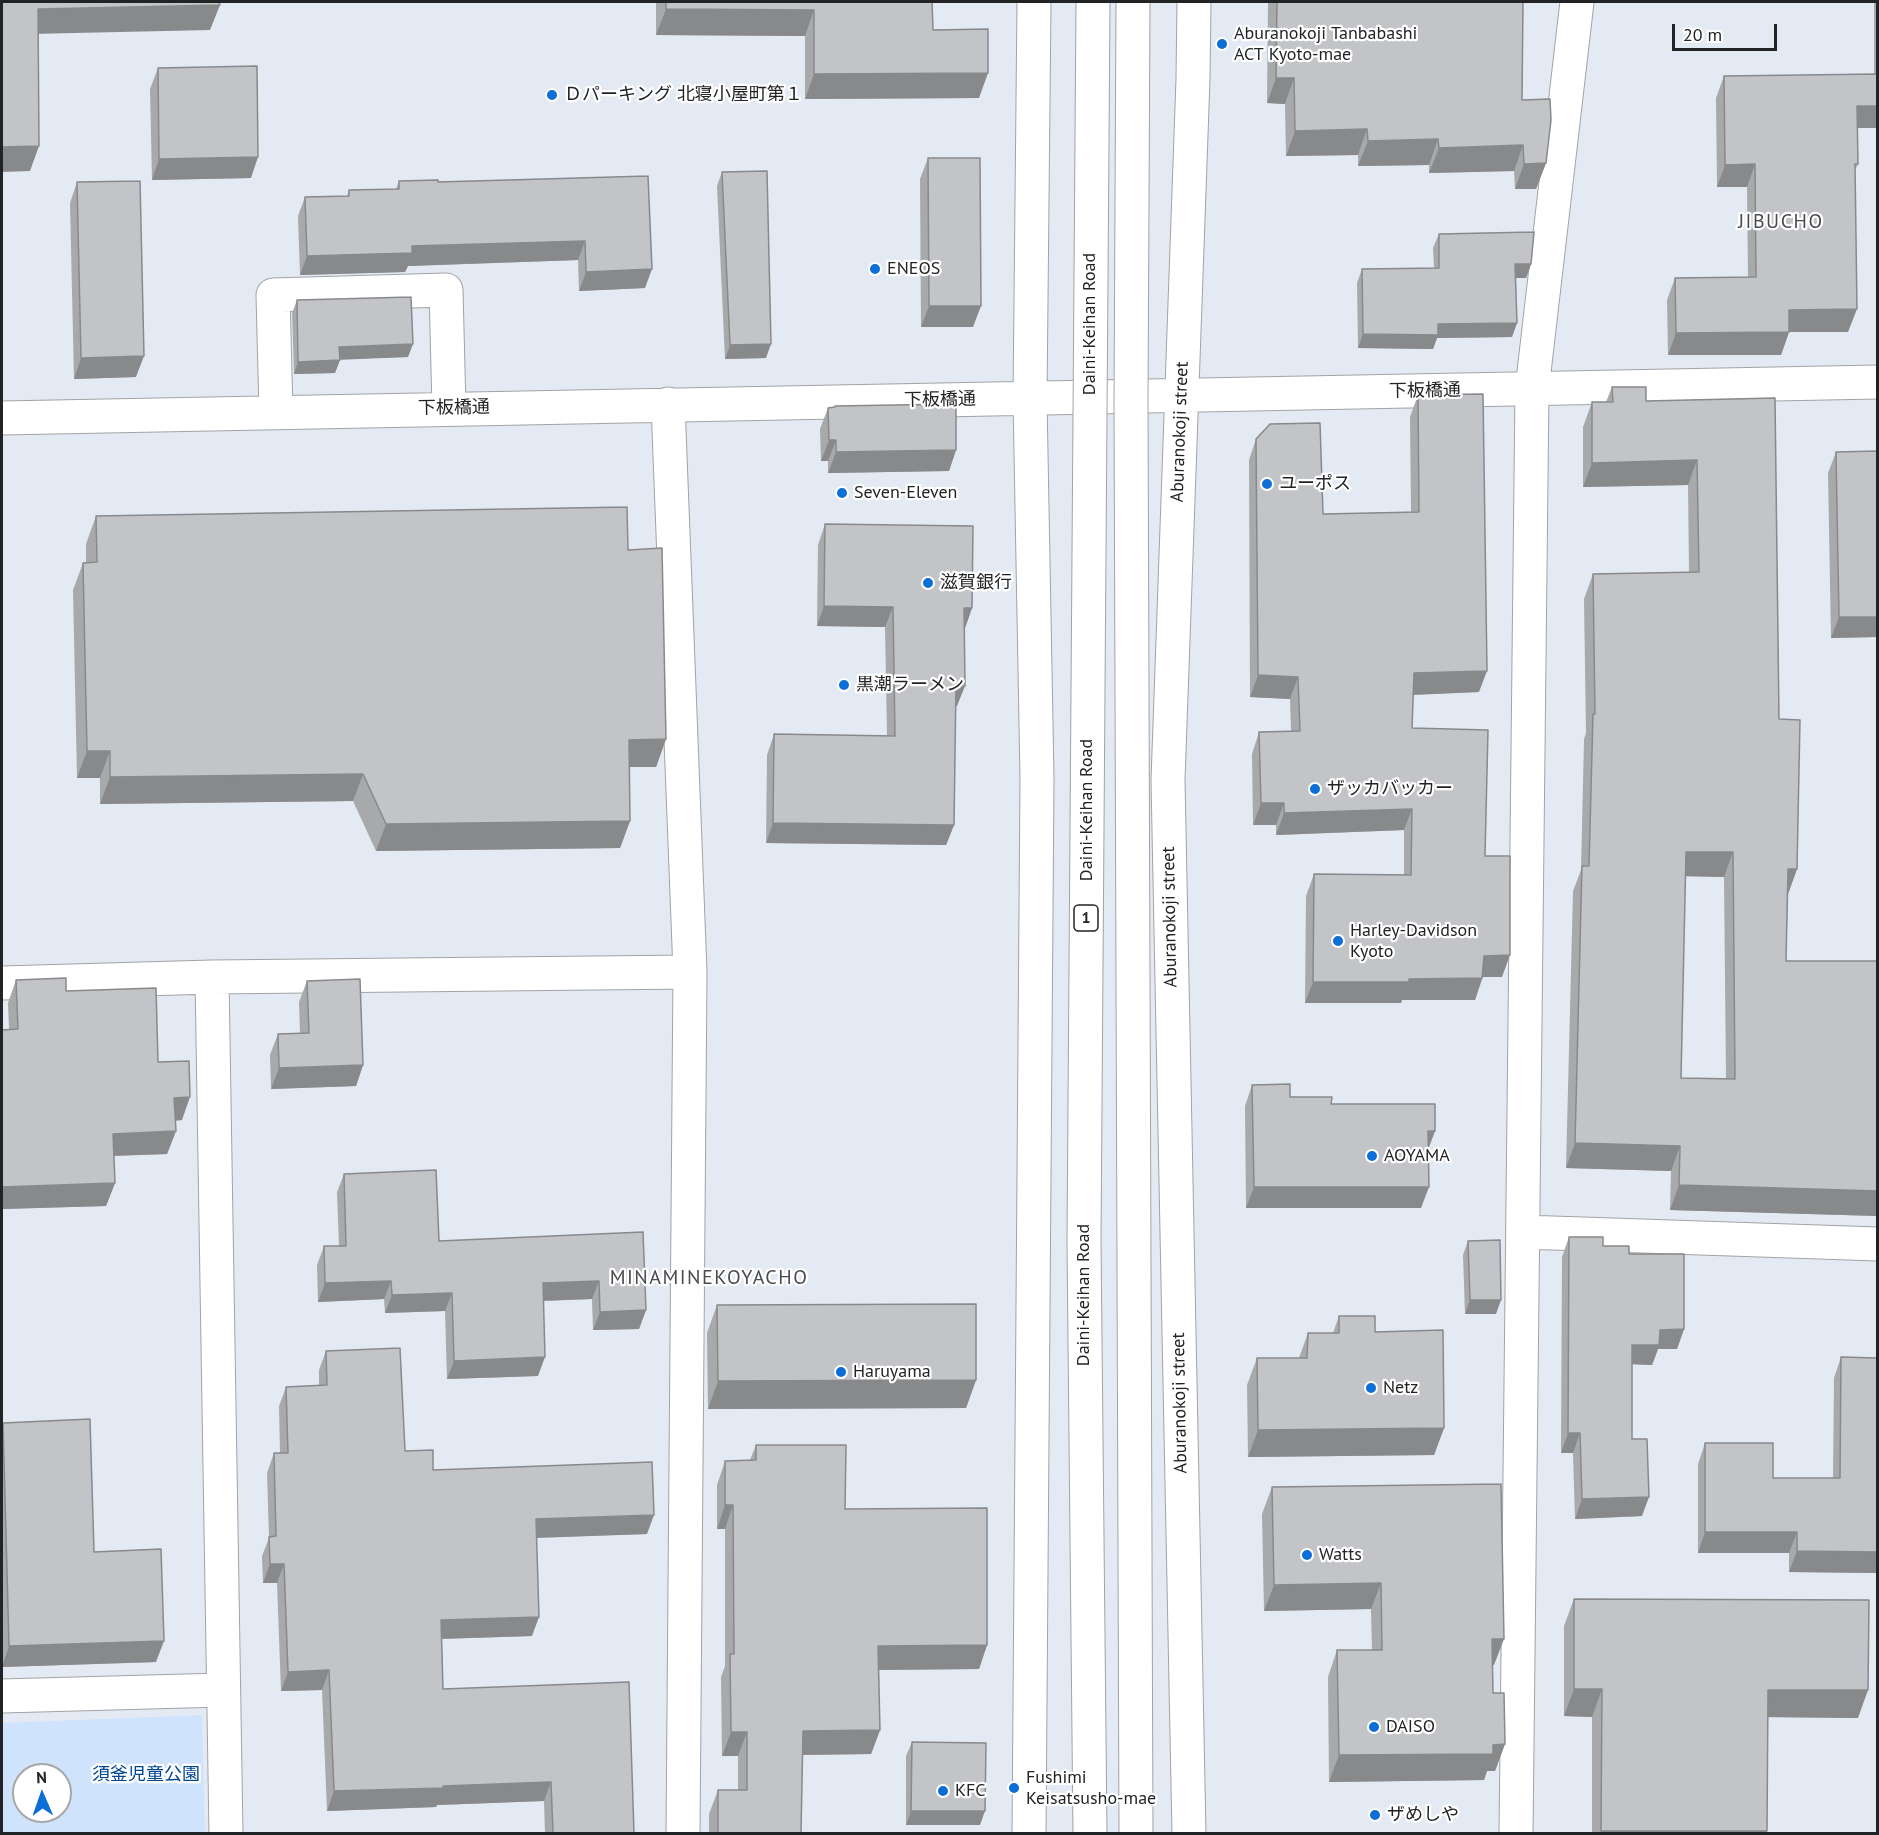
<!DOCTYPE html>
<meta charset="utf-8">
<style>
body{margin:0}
#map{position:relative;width:1879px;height:1835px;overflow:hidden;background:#f1f3f6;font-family:"PT Sans",sans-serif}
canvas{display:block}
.frame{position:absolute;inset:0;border:3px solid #222324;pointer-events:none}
.north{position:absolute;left:12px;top:1763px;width:60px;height:60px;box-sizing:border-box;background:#fff;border:2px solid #a7a7a7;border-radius:50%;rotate:358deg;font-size:16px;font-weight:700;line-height:24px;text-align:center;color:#222324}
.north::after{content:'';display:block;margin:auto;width:21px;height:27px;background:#0c6ed6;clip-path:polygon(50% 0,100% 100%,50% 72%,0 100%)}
.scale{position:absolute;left:1672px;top:24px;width:105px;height:27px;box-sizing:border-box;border:3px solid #222324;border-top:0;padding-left:8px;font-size:18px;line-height:21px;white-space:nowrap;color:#222324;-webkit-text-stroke:4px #fff;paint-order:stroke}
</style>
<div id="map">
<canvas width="1879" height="1835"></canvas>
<div class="frame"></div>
<div class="north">N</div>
<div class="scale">20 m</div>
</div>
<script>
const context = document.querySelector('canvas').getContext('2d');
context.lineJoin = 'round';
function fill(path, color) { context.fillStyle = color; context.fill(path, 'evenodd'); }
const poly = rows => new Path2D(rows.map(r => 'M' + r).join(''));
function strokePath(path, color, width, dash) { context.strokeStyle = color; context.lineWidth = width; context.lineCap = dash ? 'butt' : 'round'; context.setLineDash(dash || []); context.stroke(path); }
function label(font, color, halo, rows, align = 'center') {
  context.font = font + ' "PT Sans","Noto Sans JP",sans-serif'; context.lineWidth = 4.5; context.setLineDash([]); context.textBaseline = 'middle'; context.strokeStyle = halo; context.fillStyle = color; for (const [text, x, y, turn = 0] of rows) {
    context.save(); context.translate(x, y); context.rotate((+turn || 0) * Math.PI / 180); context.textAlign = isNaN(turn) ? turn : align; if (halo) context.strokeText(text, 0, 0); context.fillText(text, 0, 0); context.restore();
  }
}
fill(poly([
 [2,2,1877,2,1877,1833,2,1834],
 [24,1775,60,1775,60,1811,24,1811]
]), '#e4eaf4');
fill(poly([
 [202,1715,205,1833,2,1833,2,1723],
 [24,1775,60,1775,60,1811,24,1811]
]), '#cfe3fd');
const minor = poly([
 [668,404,690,972,683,1834],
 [276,412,273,295,446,290,449,408],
 [2,418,1878,382],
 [212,977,226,1834],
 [2,983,212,977,690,972],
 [1523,1232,1878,1244],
 [2,1696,223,1690],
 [1029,1834,1037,778,1030,399,1034,2],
 [1189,1834,1168,780,1193,79,1194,2],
 [1516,1834,1532,389,1577,2]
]);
strokePath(minor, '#a1a3a5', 35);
strokePath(minor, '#fff', 33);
const highwayBridge = poly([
 [1133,2,1131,402,1136,1834],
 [1090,1834,1084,1241,1093,2]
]);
strokePath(highwayBridge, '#a1a3a5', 35, []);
strokePath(highwayBridge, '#fff', 33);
fill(poly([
 [656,2,932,2,933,30,979,98,805,99,805,36,656,35],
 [1268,2,1523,2,1522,100,1546,163,1536,189,1515,189,1514,171,1429,173,1429,165,1358,166,1358,155,1286,156,1285,104,1267,103],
 [1874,2,1878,2,1878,128,1858,128,1858,164,1855,170,1848,332,1789,332,1781,355,1668,355,1667,300,1675,278,1748,277,1747,187,1717,187,1716,98,1724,76,1874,74],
 [158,68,251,178,152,180,150,89],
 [928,158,973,327,921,327,920,179],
 [722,172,766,358,725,359,717,186],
 [648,176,645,288,579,291,578,260,408,266,405,272,300,275,298,216,305,197,347,196,349,190,396,189,399,181,438,182],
 [77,182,136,377,74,379,70,203],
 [1439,234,1531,264,1526,278,1516,278,1512,337,1437,338,1433,349,1358,348,1357,283,1362,269,1434,268,1433,248],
 [297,300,408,357,340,359,335,373,294,374,292,313],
 [1612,387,1646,401,1775,398,1779,719,1797,869,1788,894,1786,961,1878,961,1878,1216,1670,1210,1671,1171,1566,1168,1573,891,1581,870,1584,739,1586,733,1584,599,1593,574,1689,572,1688,485,1583,487,1583,427,1592,402,1606,402],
 [1685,876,1724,877,1726,1079,1681,1078],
 [1418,395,1479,692,1413,695,1412,728,1485,856,1502,977,1483,977,1475,1000,1402,1000,1401,1003,1305,1003,1306,896,1314,874,1404,875,1404,830,1276,835,1276,825,1253,825,1252,754,1259,732,1291,731,1290,699,1250,697,1249,460,1256,439,1323,514,1411,512,1410,417],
 [835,406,956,450,949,471,828,473,828,461,821,461,820,429,828,408,835,407],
 [1878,451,1878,637,1831,638,1828,473,1836,452],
 [96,516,628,550,666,739,656,767,629,767,630,821,620,848,376,851,353,801,100,804,100,778,77,778,73,590,83,563,86,563,86,544],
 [825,524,972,608,965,628,957,706,955,706,954,825,946,845,766,843,767,755,774,734,887,736,885,627,817,626,818,545],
 [16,980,66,991,158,1062,182,1120,175,1121,176,1131,167,1154,114,1156,115,1183,106,1206,2,1209,2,1030,9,1030,8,1003],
 [307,981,363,1065,356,1086,271,1089,270,1055,278,1034,300,1034,299,1002],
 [1252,1085,1290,1097,1331,1104,1435,1131,1428,1150,1421,1208,1246,1208,1245,1106],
 [344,1174,439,1241,643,1232,646,1310,639,1329,593,1330,592,1299,543,1301,538,1376,447,1379,445,1311,385,1313,384,1299,318,1302,317,1265,324,1246,339,1246,337,1192],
 [1569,1237,1603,1246,1629,1254,1684,1329,1677,1349,1658,1349,1652,1365,1632,1364,1632,1439,1642,1516,1575,1519,1573,1453,1561,1453,1562,1257],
 [1468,1241,1496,1314,1465,1314,1463,1255],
 [717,1305,976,1380,966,1408,708,1409,707,1333],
 [1339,1316,1375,1332,1444,1428,1434,1455,1248,1457,1247,1385,1257,1358,1299,1358,1308,1333,1333,1333],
 [326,1351,405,1451,433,1470,647,1534,536,1538,532,1636,442,1639,443,1689,634,1833,545,1833,544,1801,437,1805,436,1807,327,1811,322,1690,281,1691,277,1583,263,1583,262,1556,269,1538,267,1473,274,1453,280,1453,279,1406,286,1387,319,1386,319,1370],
 [1841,1357,1878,1358,1878,1573,1789,1572,1789,1553,1698,1553,1698,1464,1705,1443,1773,1478,1833,1478,1834,1378],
 [3,1423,94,1552,156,1662,2,1667,2,1426],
 [756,1445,845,1509,987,1645,979,1669,879,1670,880,1730,871,1754,802,1755,801,1833,709,1833,709,1814,718,1790,738,1790,738,1756,722,1756,721,1677,725,1666,725,1529,717,1529,717,1485,725,1461,750,1460],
 [1272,1487,1494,1665,1492,1665,1493,1693,1505,1744,1495,1771,1487,1771,1484,1780,1329,1782,1328,1677,1337,1650,1372,1650,1371,1609,1264,1611,1262,1514],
 [1574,1599,1858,1718,1768,1717,1766,1833,1592,1833,1592,1717,1564,1716,1564,1626],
 [912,1742,980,1825,906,1825,906,1756]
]), '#a7a9ab');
fill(poly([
 [220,5,210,30,29,34,38,9],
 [666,9,814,10,805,36,656,35],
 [988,73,979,98,805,99,814,74],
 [1276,78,1294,78,1285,104,1267,103],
 [1857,106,1878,106,1878,128,1849,128],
 [1367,129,1358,155,1286,156,1295,131],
 [1438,139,1429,165,1358,166,1368,141],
 [1523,145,1514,171,1429,173,1439,148],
 [39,146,30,171,2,172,2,147],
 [258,157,251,178,152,180,159,159],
 [1546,163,1536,189,1515,189,1524,164],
 [1755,164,1747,187,1717,187,1725,165],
 [585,241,578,260,408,266,405,272,300,275,307,256,412,246],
 [1515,264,1531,264,1526,278,1510,278],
 [652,269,645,288,579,291,586,272],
 [929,306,981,306,973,327,921,327],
 [1857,309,1848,332,1789,332,1781,355,1668,355,1676,333,1789,310],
 [1517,323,1512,337,1437,338,1433,349,1358,348,1363,334,1438,324],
 [413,344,408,357,335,360,339,347],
 [771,344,766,358,725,359,730,345],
 [144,356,136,377,74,379,81,358],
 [340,360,335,373,294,374,298,362],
 [829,440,836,440,828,461,821,461],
 [956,450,949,471,828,473,836,452],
 [1697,460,1688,485,1583,487,1592,463],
 [824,606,893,607,885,627,817,626],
 [964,608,972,608,965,628],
 [1839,617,1878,617,1878,637,1831,638],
 [1487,671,1479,692,1406,695,1414,673],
 [1258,675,1298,677,1290,699,1250,697],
 [956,686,965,686,957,706,948,706],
 [666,739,656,767,619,767,629,740],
 [87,751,110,751,100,778,77,778],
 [363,774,353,801,100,804,110,777],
 [1261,803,1284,803,1276,825,1253,825],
 [1412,809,1404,830,1276,835,1284,813],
 [630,821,620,848,376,851,386,824],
 [773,823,954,825,946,845,766,843],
 [1686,852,1733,852,1724,877,1677,876],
 [1788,869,1797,869,1788,894],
 [1510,955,1502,977,1476,977,1484,956],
 [1482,978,1475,1000,1402,1000,1401,1003,1305,1003,1313,982,1409,979],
 [363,1065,356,1086,271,1089,279,1068],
 [190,1097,182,1120,166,1121,174,1098],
 [176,1131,167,1154,105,1156,113,1134],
 [1428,1131,1435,1131,1427,1152],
 [1575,1143,1680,1146,1671,1171,1566,1168],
 [115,1183,106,1206,2,1209,2,1187],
 [1679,1185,1878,1191,1878,1216,1670,1210],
 [1254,1187,1429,1187,1421,1208,1246,1208],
 [391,1281,384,1299,318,1302,325,1283],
 [599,1281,592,1299,536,1301,543,1283],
 [452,1293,445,1311,385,1313,392,1295],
 [1470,1300,1501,1300,1496,1314,1465,1314],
 [646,1310,639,1329,593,1330,600,1312],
 [1684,1329,1677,1349,1658,1349,1652,1365,1625,1364,1632,1345,1660,1330],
 [545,1357,538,1376,447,1379,454,1361],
 [976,1380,966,1408,708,1409,718,1381],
 [1444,1428,1434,1455,1248,1457,1258,1430],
 [1568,1433,1580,1433,1573,1453,1561,1453],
 [1649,1497,1642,1516,1575,1519,1582,1499],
 [725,1505,733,1505,725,1529,717,1529],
 [654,1515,647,1534,529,1538,536,1519],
 [1705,1532,1797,1532,1789,1553,1698,1553],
 [1797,1551,1878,1552,1878,1573,1789,1572],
 [270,1564,284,1564,277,1583,263,1583],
 [1381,1583,1371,1609,1264,1611,1274,1585],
 [539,1617,532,1636,434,1639,441,1620],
 [1492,1639,1504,1639,1494,1665,1483,1665],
 [164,1641,156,1662,2,1667,9,1646],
 [987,1645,979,1669,870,1670,878,1646],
 [329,1670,322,1690,281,1691,288,1672],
 [1574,1689,1602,1689,1592,1717,1564,1716],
 [1768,1690,1868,1690,1858,1718,1758,1717],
 [880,1730,871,1754,794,1755,803,1731],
 [731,1732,747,1732,738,1756,722,1756],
 [1505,1744,1495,1771,1487,1771,1484,1780,1329,1782,1339,1755],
 [551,1782,544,1801,437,1805,436,1807,327,1811,334,1791,443,1786],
 [911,1811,985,1811,980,1825,906,1825],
 [1601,1831,1767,1831,1766,1833,1600,1833]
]), '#88898b');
const building = poly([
 [2,2,219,2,220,5,38,9,39,146,2,147,2,2],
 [666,2,932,2,933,30,988,29,988,73,814,74,814,10,666,9,666,2],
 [1277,2,1523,2,1522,100,1550,99,1551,120,1546,163,1524,164,1523,145,1439,148,1438,139,1368,141,1367,129,1295,131,1294,78,1276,78,1277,2],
 [257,66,258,157,159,159,158,68,257,66],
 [1878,74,1878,106,1857,106,1858,164,1855,164,1857,309,1789,310,1789,332,1676,333,1675,278,1756,277,1755,164,1725,165,1724,76,1878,74],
 [928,158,980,158,981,306,929,306,928,158],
 [767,171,771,344,730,345,722,172,767,171],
 [648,176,652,269,586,272,585,241,412,246,412,253,307,256,305,197,349,196,349,190,399,189,399,181,438,180,438,182,648,176],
 [140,181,144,356,81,358,77,182,140,181],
 [1534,232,1531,264,1515,264,1517,323,1438,324,1438,335,1363,334,1362,269,1439,268,1439,234,1534,232],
 [411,297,413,344,339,347,340,360,298,362,297,300,411,297],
 [1612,387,1646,387,1646,401,1775,398,1779,719,1800,720,1797,869,1788,869,1786,961,1878,961,1878,1191,1679,1185,1680,1146,1575,1143,1582,866,1589,866,1593,714,1595,714,1593,574,1699,572,1697,460,1592,463,1592,402,1613,402,1612,387],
 [1686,852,1733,852,1735,1079,1681,1078,1686,852],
 [1483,394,1487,671,1414,673,1412,728,1488,730,1485,856,1510,856,1510,955,1484,956,1482,978,1409,979,1409,982,1313,982,1314,874,1411,875,1412,809,1284,813,1284,803,1261,803,1259,732,1300,731,1298,677,1258,675,1256,439,1270,424,1320,423,1323,514,1419,512,1418,395,1483,394],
 [956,404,956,450,836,452,836,440,829,440,828,408,835,407,835,406,956,404],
 [1878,451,1878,617,1839,617,1836,452,1878,451],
 [627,507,628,550,662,548,666,739,629,740,630,821,386,824,363,774,110,777,110,751,87,751,83,563,97,562,96,516,627,507],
 [825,524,973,526,972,608,964,608,965,686,956,686,954,825,773,823,774,734,895,736,893,607,824,606,825,524],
 [66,978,66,991,156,988,158,1062,189,1061,190,1097,174,1098,176,1131,113,1134,115,1183,2,1187,2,1030,18,1029,16,980,66,978],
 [360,979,363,1065,279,1068,278,1034,309,1033,307,981,360,979],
 [1290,1084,1290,1097,1332,1097,1331,1104,1435,1104,1435,1131,1428,1131,1429,1187,1254,1187,1252,1085,1290,1084],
 [436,1170,439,1241,643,1232,646,1310,600,1312,599,1281,543,1283,545,1357,454,1361,452,1293,392,1295,391,1281,325,1283,324,1246,346,1246,344,1174,436,1170],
 [1569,1237,1603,1237,1603,1246,1629,1246,1629,1254,1684,1254,1684,1329,1660,1330,1659,1345,1632,1345,1632,1439,1647,1439,1649,1497,1582,1499,1580,1433,1568,1433,1569,1237],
 [1500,1240,1501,1300,1470,1300,1468,1241,1500,1240],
 [976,1304,976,1380,718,1381,717,1305,976,1304],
 [1339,1316,1375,1316,1375,1332,1443,1330,1444,1428,1258,1430,1257,1358,1307,1358,1308,1333,1339,1333,1339,1316],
 [400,1348,405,1451,433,1450,433,1470,652,1462,654,1515,536,1519,539,1617,441,1620,443,1689,629,1682,634,1833,553,1833,551,1782,443,1786,443,1788,334,1791,329,1670,288,1672,284,1564,270,1564,269,1537,276,1536,274,1453,288,1453,286,1387,327,1385,326,1351,400,1348],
 [1841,1357,1878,1358,1878,1552,1797,1551,1797,1532,1705,1532,1705,1443,1773,1443,1773,1478,1840,1478,1841,1357],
 [90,1419,94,1552,161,1549,164,1641,9,1646,3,1423,90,1419],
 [756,1445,846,1445,845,1509,987,1508,987,1645,878,1646,880,1730,803,1731,801,1833,718,1833,718,1790,747,1790,747,1732,731,1732,730,1654,734,1654,733,1505,725,1505,725,1461,756,1460,756,1445],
 [1501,1484,1504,1639,1492,1639,1493,1693,1504,1693,1505,1744,1493,1745,1493,1754,1339,1755,1337,1650,1382,1650,1381,1583,1274,1585,1272,1487,1501,1484],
 [1574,1599,1869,1600,1868,1690,1768,1690,1767,1831,1601,1831,1602,1689,1574,1689,1574,1599],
 [912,1742,986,1743,985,1811,911,1811,912,1742]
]);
fill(building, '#c2c4c7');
strokePath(building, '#88898b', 1.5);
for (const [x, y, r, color] of [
 [1222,44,6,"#0c6ed6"],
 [552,95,6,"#0c6ed6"],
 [875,269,6,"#0c6ed6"],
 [1267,484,6,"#0c6ed6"],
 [842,493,6,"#0c6ed6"],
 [928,583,6,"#0c6ed6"],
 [844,685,6,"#0c6ed6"],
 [1315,789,6,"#0c6ed6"],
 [1338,941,6,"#0c6ed6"],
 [1372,1156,6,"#0c6ed6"],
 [841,1372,6,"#0c6ed6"],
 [1371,1388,6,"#0c6ed6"],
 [1307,1555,6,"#0c6ed6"],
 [1374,1727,6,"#0c6ed6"],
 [1014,1788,6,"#0c6ed6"],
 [943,1791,6,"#0c6ed6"],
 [1375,1815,6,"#0c6ed6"]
]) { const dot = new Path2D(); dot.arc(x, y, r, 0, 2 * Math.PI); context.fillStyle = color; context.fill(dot); strokePath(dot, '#fff', 2); }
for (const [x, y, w] of [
 [1086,918,24]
]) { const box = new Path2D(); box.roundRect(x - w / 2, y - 13, w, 26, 4.5); context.fillStyle = '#fff'; context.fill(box); strokePath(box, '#222324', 1.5); }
label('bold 16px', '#222324', null, [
 ["1",1086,918]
]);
label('18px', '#222324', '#fff', [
 ["Aburanokoji Tanbabashi",1234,34],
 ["ACT Kyoto-mae",1234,55],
 ["Ｄパーキング 北寝小屋町第１",564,95],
 ["ENEOS",887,269],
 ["ユーポス",1279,484],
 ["Seven-Eleven",854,493],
 ["滋賀銀行",940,583],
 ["黒潮ラーメン",856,685],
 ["ザッカバッカー",1327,789],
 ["Harley-Davidson",1350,931],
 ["Kyoto",1350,952],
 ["AOYAMA",1384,1156],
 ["Haruyama",853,1372],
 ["Netz",1383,1388],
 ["Watts",1319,1555],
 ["DAISO",1386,1727],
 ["Fushimi",1026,1778],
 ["Keisatsusho-mae",1026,1799],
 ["KFC",955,1791],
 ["ザめしや",1387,1815]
], 'left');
label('18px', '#222324', '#fff', [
 ["Daini-Keihan Road",1090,324,-90],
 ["下板橋通",1425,391,-1],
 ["下板橋通",940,400,-1],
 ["下板橋通",454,408,-1],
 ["Aburanokoji street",1180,432,-88],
 ["Daini-Keihan Road",1087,810,-90],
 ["Aburanokoji street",1170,917,-91],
 ["Daini-Keihan Road",1084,1295,-90],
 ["Aburanokoji street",1180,1403,-91]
]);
label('18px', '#014690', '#fff', [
 ["須釜児童公園",146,1775]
]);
context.letterSpacing = '1.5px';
label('20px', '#494b4d', '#fff', [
 ["JIBUCHO",1781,222],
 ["MINAMINEKOYACHO",709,1278]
]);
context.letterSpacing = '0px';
</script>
